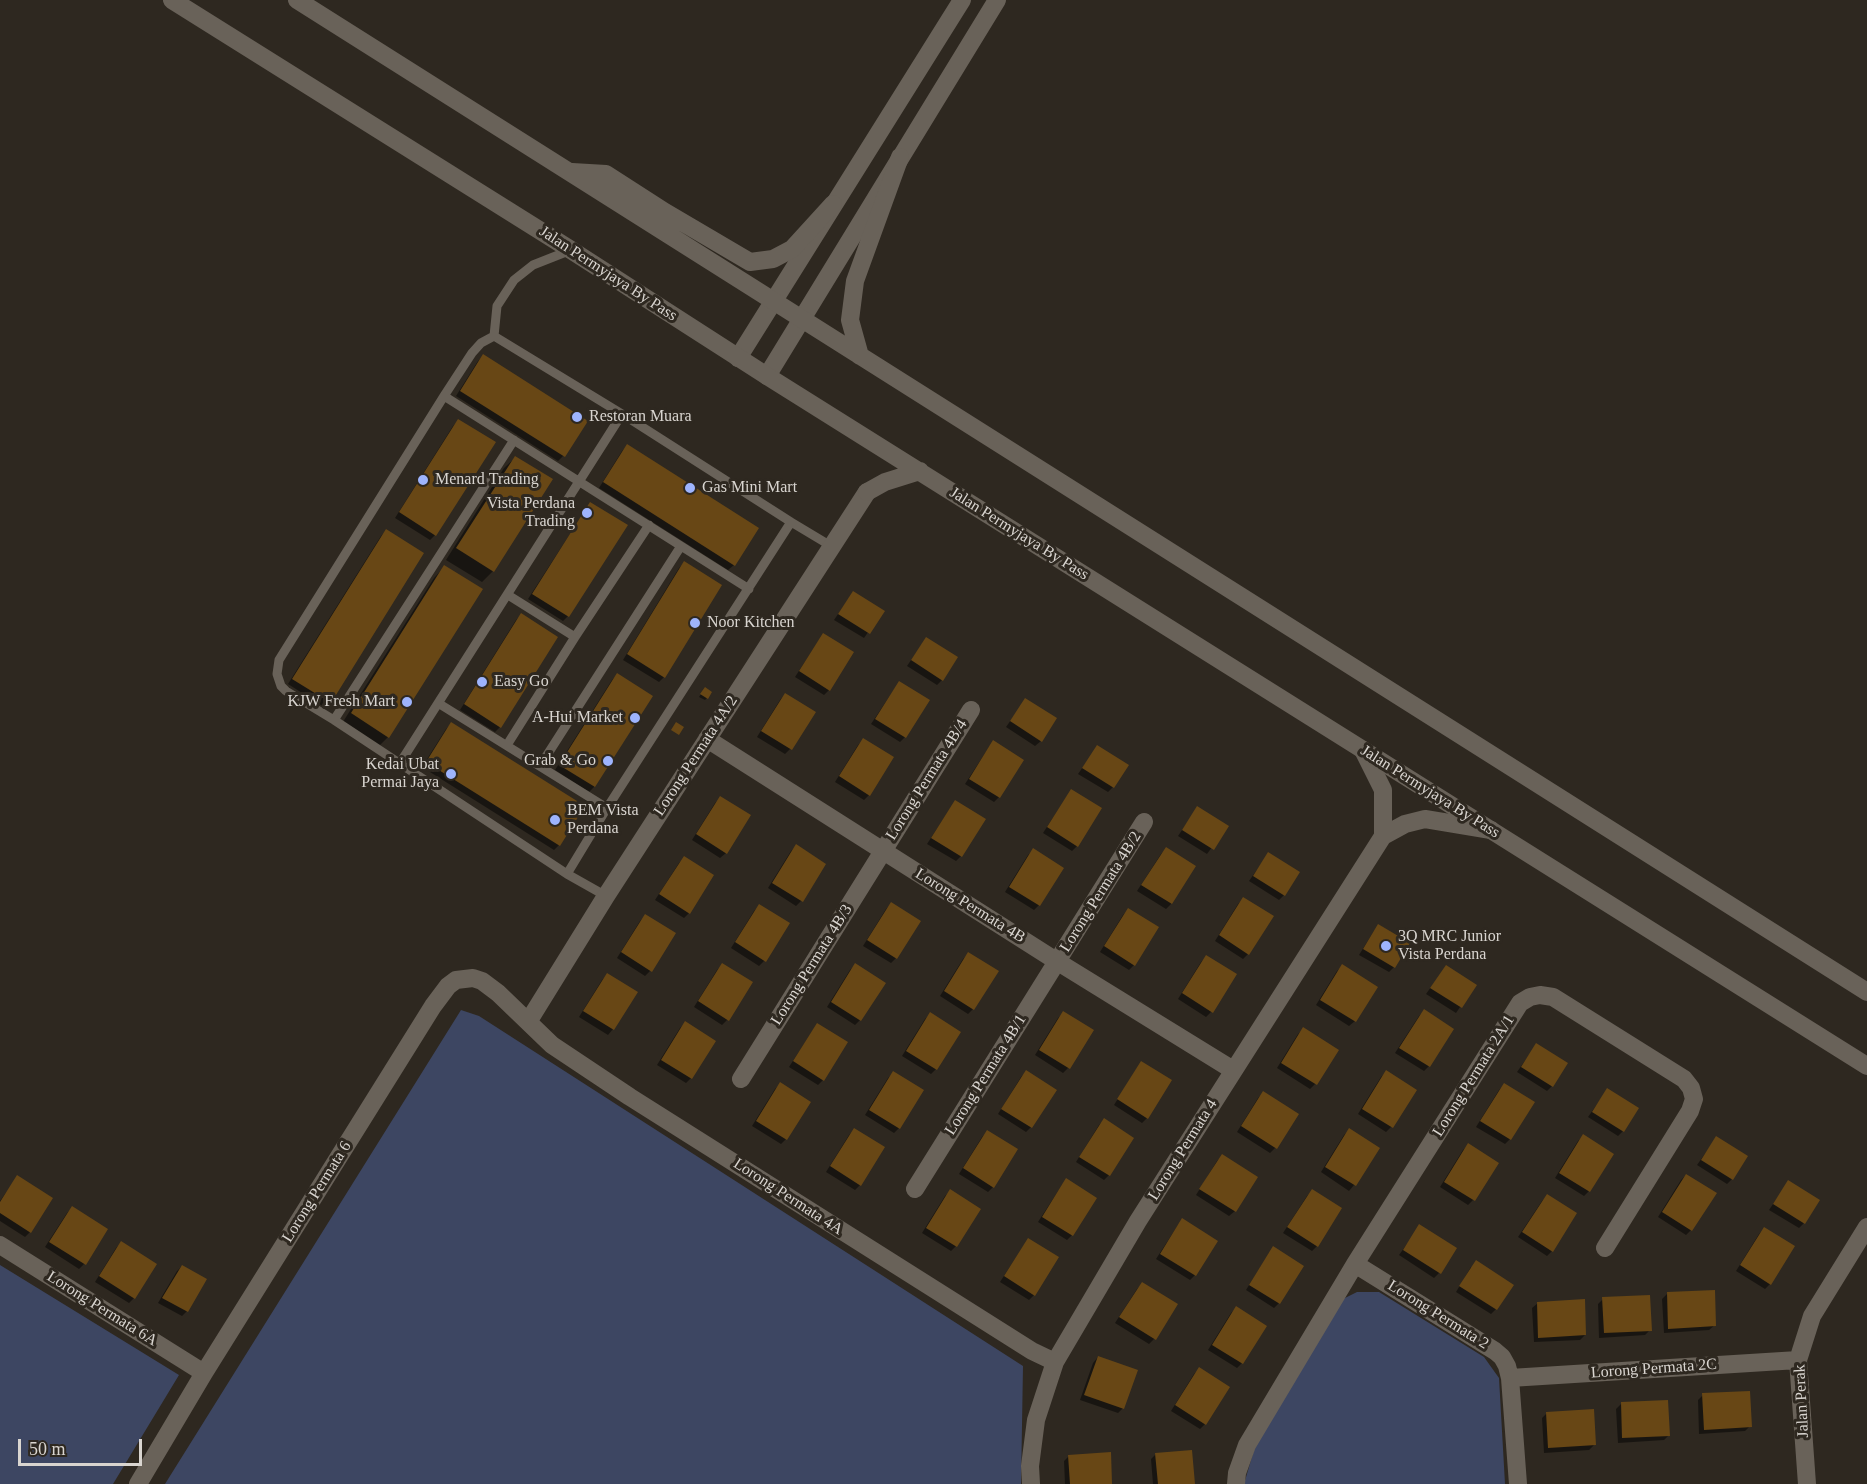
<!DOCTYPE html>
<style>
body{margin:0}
#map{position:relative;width:1867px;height:1484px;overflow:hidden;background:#2e2820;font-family:Georgia,serif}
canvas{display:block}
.scale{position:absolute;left:18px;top:1439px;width:124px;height:27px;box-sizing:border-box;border:3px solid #d9d5d0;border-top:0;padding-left:8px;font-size:18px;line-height:21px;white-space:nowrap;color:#d9d5d0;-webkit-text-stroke:4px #2e2820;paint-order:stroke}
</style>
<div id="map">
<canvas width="1867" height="1484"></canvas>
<div class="scale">50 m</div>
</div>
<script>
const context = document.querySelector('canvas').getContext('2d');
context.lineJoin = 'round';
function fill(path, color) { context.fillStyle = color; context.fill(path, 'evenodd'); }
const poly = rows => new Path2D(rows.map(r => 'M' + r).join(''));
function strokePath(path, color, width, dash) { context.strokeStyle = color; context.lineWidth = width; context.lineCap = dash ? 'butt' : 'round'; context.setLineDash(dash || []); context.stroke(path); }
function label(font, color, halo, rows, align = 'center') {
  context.font = font + ' Georgia,serif'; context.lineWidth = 6; context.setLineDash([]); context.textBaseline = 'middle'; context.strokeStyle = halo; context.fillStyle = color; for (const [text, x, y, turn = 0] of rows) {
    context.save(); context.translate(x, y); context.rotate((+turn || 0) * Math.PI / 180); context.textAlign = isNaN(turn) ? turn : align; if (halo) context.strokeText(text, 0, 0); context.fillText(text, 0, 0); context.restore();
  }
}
fill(poly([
 [461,1010,479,1016,1023,1366,1021,1484,165,1484],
 [0,1265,179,1375,113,1484,0,1484],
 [1357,1292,1379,1292,1484,1357,1499,1378,1505,1484,1244,1484,1259,1433,1339,1301]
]), '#3d4662');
fill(poly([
 [483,356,586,421,563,456,558,461,456,396,478,361],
 [458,421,435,535,430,540,395,518,453,426],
 [627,446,757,528,734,565,728,570,599,488,622,451],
 [515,458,551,480,493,571,482,582,446,560,504,468],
 [591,503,625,526,568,616,563,621,528,599,586,509],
 [386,531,329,702,324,707,288,684,381,536],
 [684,563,664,677,659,682,623,660,679,568],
 [444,567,388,737,377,748,341,725,434,578],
 [853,592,883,611,864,638,834,620],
 [521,615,500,727,495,732,460,710,516,620],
 [926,638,942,680,937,685,907,666],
 [819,640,829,690,824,695,795,677],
 [617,675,651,696,594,787,589,792,555,770,612,680],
 [900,682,905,737,900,742,871,724,895,688],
 [703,691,707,698,705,700,699,697],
 [785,694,814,712,790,749,785,754,757,737,780,700],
 [1025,700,1041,741,1035,746,1006,727],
 [451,724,559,845,554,850,422,767,446,729],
 [863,740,869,795,864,800,835,782,858,745],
 [994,742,999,797,994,802,965,784,989,747],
 [1097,747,1113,787,1108,792,1078,774],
 [1072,791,1077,846,1072,851,1043,833,1067,796],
 [720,798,726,853,720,858,692,840,715,803],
 [956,802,984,819,961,856,956,861,927,844,951,807],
 [1197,808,1227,827,1207,854,1178,836],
 [796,846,824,864,801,901,796,906,768,888,791,851],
 [1166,849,1194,867,1171,904,1166,909,1137,891,1161,854],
 [1033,850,1039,905,1034,910,1005,892,1028,855],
 [1268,854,1284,895,1279,900,1249,881],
 [684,858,689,913,684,918,655,900,679,863],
 [1243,899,1248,954,1243,959,1215,941,1238,904],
 [891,904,896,958,891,963,863,946,886,909],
 [759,906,764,961,759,966,731,948,754,911],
 [1128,910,1134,965,1129,970,1100,952,1123,915],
 [645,916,650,971,645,976,617,958,640,921],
 [1379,926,1408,943,1394,967,1389,972,1359,955,1374,931],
 [968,954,973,1009,968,1014,940,996,963,959],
 [1206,957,1211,1012,1206,1017,1178,999,1201,962],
 [722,965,727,1020,722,1025,694,1007,717,970],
 [855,965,860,1020,855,1025,827,1007,850,970],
 [1342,966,1376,987,1355,1021,1349,1026,1316,1005,1337,971],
 [1446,966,1475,985,1456,1013,1426,994],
 [607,975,636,993,613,1029,608,1035,579,1017,602,980],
 [1424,1011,1429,1066,1424,1071,1395,1053,1419,1016],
 [1063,1013,1068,1068,1063,1073,1035,1055,1058,1018],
 [930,1014,936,1069,931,1074,902,1056,925,1019],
 [685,1023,691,1078,686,1083,657,1065,680,1028],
 [818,1025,823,1080,818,1085,789,1067,813,1030],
 [1303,1029,1337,1050,1315,1084,1310,1089,1277,1068,1298,1034],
 [1536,1045,1552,1086,1547,1091,1517,1072],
 [1142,1063,1147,1118,1142,1123,1114,1105,1137,1068],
 [1026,1072,1031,1127,1026,1132,998,1114,1021,1077],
 [1386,1072,1391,1127,1386,1132,1358,1114,1381,1077],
 [893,1073,899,1128,894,1133,865,1115,888,1078],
 [780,1084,786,1139,781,1144,752,1126,775,1089],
 [1504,1085,1533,1102,1510,1139,1505,1144,1476,1127,1499,1090],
 [1607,1090,1623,1131,1618,1136,1588,1117],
 [1263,1093,1297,1114,1275,1148,1270,1153,1237,1132,1258,1098],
 [1104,1120,1109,1175,1104,1180,1076,1162,1099,1125],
 [854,1130,860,1185,855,1190,826,1172,849,1135],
 [1349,1130,1378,1148,1354,1185,1349,1191,1321,1172,1344,1135],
 [987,1132,993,1187,988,1192,959,1174,982,1137],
 [1583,1136,1589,1191,1584,1196,1555,1178,1578,1141],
 [1716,1138,1732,1179,1727,1184,1697,1165],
 [1468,1145,1473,1200,1468,1205,1440,1187,1463,1150],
 [1222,1156,1256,1177,1235,1211,1229,1216,1196,1195,1217,1161],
 [1686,1175,1715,1193,1691,1230,1686,1235,1658,1217,1681,1180],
 [17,1177,30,1232,25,1237,0,1221,0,1201],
 [1788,1182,1804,1223,1799,1228,1769,1210],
 [1062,1185,1072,1235,1067,1240,1038,1222],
 [950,1191,956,1246,951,1251,922,1233,945,1196],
 [1312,1191,1317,1246,1312,1251,1283,1233,1307,1196],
 [1547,1196,1552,1251,1547,1256,1518,1237,1542,1201],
 [72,1208,84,1264,79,1269,45,1247,67,1213],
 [1183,1220,1216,1242,1195,1275,1190,1280,1156,1259,1178,1225],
 [1420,1226,1439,1273,1434,1278,1399,1255],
 [1764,1229,1770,1284,1765,1289,1736,1271,1759,1234],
 [121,1243,155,1264,134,1298,129,1303,95,1282,116,1248],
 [1024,1245,1034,1295,1029,1300,1000,1282],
 [1269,1253,1279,1303,1274,1308,1246,1290],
 [182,1266,205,1280,187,1311,182,1316,158,1303,177,1271],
 [1471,1267,1496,1309,1491,1314,1456,1292],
 [1142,1284,1176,1305,1154,1339,1149,1344,1115,1323,1137,1289],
 [1667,1294,1715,1325,1709,1330,1664,1333,1662,1299],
 [1603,1299,1650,1330,1645,1335,1599,1338,1598,1304],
 [1538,1303,1585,1335,1580,1340,1534,1342,1532,1308],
 [1236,1308,1242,1363,1237,1368,1208,1350,1231,1313],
 [1098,1357,1123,1408,1118,1413,1080,1400,1093,1363],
 [1199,1369,1205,1424,1200,1429,1171,1411,1194,1374],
 [1703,1395,1750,1426,1745,1431,1699,1434,1698,1400],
 [1621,1404,1669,1435,1664,1440,1618,1443,1616,1409],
 [1547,1413,1594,1445,1589,1450,1544,1453,1542,1418],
 [1156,1454,1193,1484,1153,1484,1151,1459],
 [1069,1456,1111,1484,1065,1484,1064,1461]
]), '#0007');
fill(poly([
 [483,354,588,421,565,457,460,391],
 [458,419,496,442,436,536,399,512],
 [627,444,759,528,735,566,603,482],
 [515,456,553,479,494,572,456,548],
 [590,502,628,525,569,617,532,594],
 [386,529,424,553,331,703,292,679],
 [684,561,722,585,665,678,627,654],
 [444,565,483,589,389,738,351,713],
 [853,591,885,611,870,634,838,614],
 [521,613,558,637,501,728,464,704],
 [823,633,854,652,830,691,799,671],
 [926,637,958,657,943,681,911,660],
 [617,673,653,696,595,787,559,765],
 [899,681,930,700,906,738,875,719],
 [705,687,712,692,708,699,700,694],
 [785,693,816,712,792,750,761,731],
 [1025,698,1057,718,1042,742,1010,721],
 [451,722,585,806,560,846,426,762],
 [676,722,684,727,679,735,671,730],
 [863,738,894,757,870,796,839,776],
 [993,740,1024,760,1000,798,969,779],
 [1097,745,1129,765,1114,788,1082,768],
 [1071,789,1102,808,1078,847,1047,827],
 [720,796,751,815,727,854,696,834],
 [955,800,986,819,962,857,931,838],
 [1197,806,1229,826,1214,850,1182,830],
 [796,844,826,864,803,902,772,883],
 [1166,847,1196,866,1172,904,1141,885],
 [1033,848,1064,868,1040,906,1009,887],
 [1268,852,1300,872,1285,896,1253,876],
 [684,856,714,875,690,914,659,894],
 [1243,897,1274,916,1249,955,1219,935],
 [891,902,921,921,897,959,867,940],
 [759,904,790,923,766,962,735,942],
 [1128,908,1159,927,1135,966,1104,946],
 [645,914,676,933,652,972,621,952],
 [1378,924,1410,943,1395,968,1363,949],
 [968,952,999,971,974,1010,944,991],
 [1206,955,1237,974,1213,1013,1182,993],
 [722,963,753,982,729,1021,698,1001],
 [855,963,886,983,861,1021,831,1002],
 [1342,964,1378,987,1356,1022,1320,1000],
 [1446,965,1477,985,1462,1008,1430,988],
 [607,973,638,992,614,1030,583,1011],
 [1424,1009,1454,1029,1430,1067,1399,1048],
 [1063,1011,1094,1030,1070,1069,1039,1050],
 [930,1012,961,1032,937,1070,906,1051],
 [685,1021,716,1041,692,1079,661,1060],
 [817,1023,848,1042,824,1081,793,1061],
 [1303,1027,1339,1050,1317,1085,1281,1063],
 [1536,1043,1568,1063,1553,1087,1521,1067],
 [1141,1061,1172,1080,1148,1119,1117,1099],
 [1026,1070,1057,1090,1032,1128,1001,1109],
 [1386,1070,1417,1090,1393,1128,1362,1109],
 [893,1071,924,1090,900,1129,869,1110],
 [780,1082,811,1102,787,1140,756,1121],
 [1504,1083,1535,1102,1511,1140,1480,1121],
 [1607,1088,1639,1108,1624,1132,1592,1112],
 [1263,1091,1299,1114,1277,1149,1241,1126],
 [1104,1118,1134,1138,1110,1176,1079,1157],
 [854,1128,885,1147,861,1186,830,1166],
 [1349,1128,1380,1148,1356,1186,1325,1167],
 [987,1130,1018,1149,994,1188,963,1168],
 [1583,1134,1614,1154,1590,1192,1559,1173],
 [1716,1136,1748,1156,1733,1180,1701,1160],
 [1468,1143,1499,1163,1475,1201,1444,1182],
 [1222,1154,1258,1177,1236,1212,1199,1189],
 [1686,1174,1717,1193,1692,1231,1662,1212],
 [17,1175,53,1198,31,1233,0,1213,0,1202],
 [1066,1178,1097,1198,1073,1236,1042,1217],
 [1788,1180,1820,1200,1805,1224,1773,1204],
 [950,1189,981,1209,957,1247,926,1228],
 [1312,1189,1342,1208,1318,1247,1287,1227],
 [1547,1194,1577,1213,1553,1252,1522,1232],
 [72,1206,108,1229,86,1265,49,1242],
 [1182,1218,1218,1241,1196,1276,1160,1254],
 [1419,1224,1457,1248,1441,1274,1403,1250],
 [1764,1227,1795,1246,1771,1285,1740,1265],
 [1028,1238,1059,1257,1035,1296,1004,1276],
 [121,1241,157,1264,135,1299,99,1276],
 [1273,1246,1304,1266,1280,1304,1249,1285],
 [1476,1260,1514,1285,1497,1310,1459,1286],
 [182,1265,207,1279,188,1312,162,1298],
 [1142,1282,1178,1304,1156,1340,1119,1317],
 [1715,1290,1716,1326,1668,1329,1667,1292],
 [1650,1295,1652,1331,1604,1333,1602,1297],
 [1585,1299,1586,1335,1538,1338,1537,1302],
 [1236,1306,1267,1326,1243,1364,1212,1345],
 [1098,1356,1138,1370,1124,1409,1084,1395],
 [1199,1367,1230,1387,1206,1425,1175,1405],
 [1750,1391,1752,1427,1704,1430,1702,1393],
 [1668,1400,1670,1436,1622,1438,1621,1402],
 [1594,1409,1596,1445,1548,1448,1546,1412],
 [1192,1450,1195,1484,1158,1484,1155,1453],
 [1111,1452,1112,1484,1070,1484,1068,1455]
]), '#684715');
strokePath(poly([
 [494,336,497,306,514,280,533,265,571,250],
 [444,396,749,589],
 [791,522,831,546],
 [508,595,575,637],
 [438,703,607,808],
 [334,720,514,440],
 [507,745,575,637,649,525],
 [400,763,622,414],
 [540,766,681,546],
 [567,874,607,808,791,522,622,414,494,336,481,343,472,353,444,396,279,660,277,674,281,686,286,691,334,720,567,874,606,896]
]), '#696259', 9);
strokePath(poly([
 [738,358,962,0],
 [767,376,997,0],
 [707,739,1058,962,1233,1070],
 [1363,750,1383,790,1383,836],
 [528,1022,606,896,867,492],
 [741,1079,971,710],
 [915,1189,1144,822],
 [0,1245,204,1373],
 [1355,1264,1495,1351,1502,1357,1507,1366,1510,1378,1518,1484],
 [1510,1378,1798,1360],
 [138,1484,204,1373,433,1006,448,986,456,980,473,978,482,981,498,993,552,1045,630,1097,1032,1351,1055,1362],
 [1031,1484,1030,1466,1036,1420,1055,1362,1138,1221,1383,836,1405,824,1425,819,1491,830],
 [1236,1484,1237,1473,1247,1445,1355,1264,1520,1003,1530,997,1540,995,1553,997,1684,1079,1691,1088,1694,1099,1690,1111,1605,1248],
 [1807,1484,1798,1360,1812,1316,1867,1227]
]), '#696259', 18);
strokePath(poly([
 [172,0,571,250,767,376,1867,1066],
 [297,0,1867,992],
 [572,172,606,174,665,212,750,262,773,259,792,249,833,204],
 [860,356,850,320,855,281,900,157],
 [867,492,885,482,920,471]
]), '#696259', 18);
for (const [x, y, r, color] of [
 [577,417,6,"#9eb4fd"],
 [423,480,6,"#9eb4fd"],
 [690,488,6,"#9eb4fd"],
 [587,513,6,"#9eb4fd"],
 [695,623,6,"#9eb4fd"],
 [482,682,6,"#9eb4fd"],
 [407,702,6,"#9eb4fd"],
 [635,718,6,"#9eb4fd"],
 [608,761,6,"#9eb4fd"],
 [451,774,6,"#9eb4fd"],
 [555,820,6,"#9eb4fd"],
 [1386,946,6,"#9eb4fd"]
]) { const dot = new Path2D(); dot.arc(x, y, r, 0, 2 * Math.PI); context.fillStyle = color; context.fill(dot); strokePath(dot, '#2e2820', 2); }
label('16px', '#d9d5d0', '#2e2820', [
 ["Jalan Permyjaya By Pass",608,274,33],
 ["Jalan Permyjaya By Pass",1019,534,32],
 ["Lorong Permata 4A/2",696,756,-57],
 ["Lorong Permata 4B/4",927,780,-58],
 ["Jalan Permyjaya By Pass",1430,792,32],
 ["Lorong Permata 4B/2",1101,892,-58],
 ["Lorong Permata 4B",970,906,32],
 ["Lorong Permata 4B/3",812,965,-58],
 ["Lorong Permata 4B/1",986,1075,-58],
 ["Lorong Permata 2A/1",1474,1076,-58],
 ["Lorong Permata 4",1183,1150,-58],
 ["Lorong Permata 6",317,1192,-58],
 ["Lorong Permata 4A",788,1197,33],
 ["Lorong Permata 6A",102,1309,32],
 ["Lorong Permata 2",1438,1315,32],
 ["Lorong Permata 2C",1654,1369,-4],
 ["Jalan Perak",1802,1401,-93]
]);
label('16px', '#d9d5d0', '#2e2820', [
 ["Restoran Muara",589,417],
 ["Menard Trading",435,480],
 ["Gas Mini Mart",702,488],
 ["Vista Perdana",575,504,"right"],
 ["Trading",575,522,"right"],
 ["Noor Kitchen",707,623],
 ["Easy Go",494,682],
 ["KJW Fresh Mart",395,702,"right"],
 ["A-Hui Market",623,718,"right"],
 ["Grab & Go",596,761,"right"],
 ["Kedai Ubat",439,765,"right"],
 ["Permai Jaya",439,783,"right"],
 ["BEM Vista",567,811],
 ["Perdana",567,829],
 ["3Q MRC Junior",1398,937],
 ["Vista Perdana",1398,955]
], 'left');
</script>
